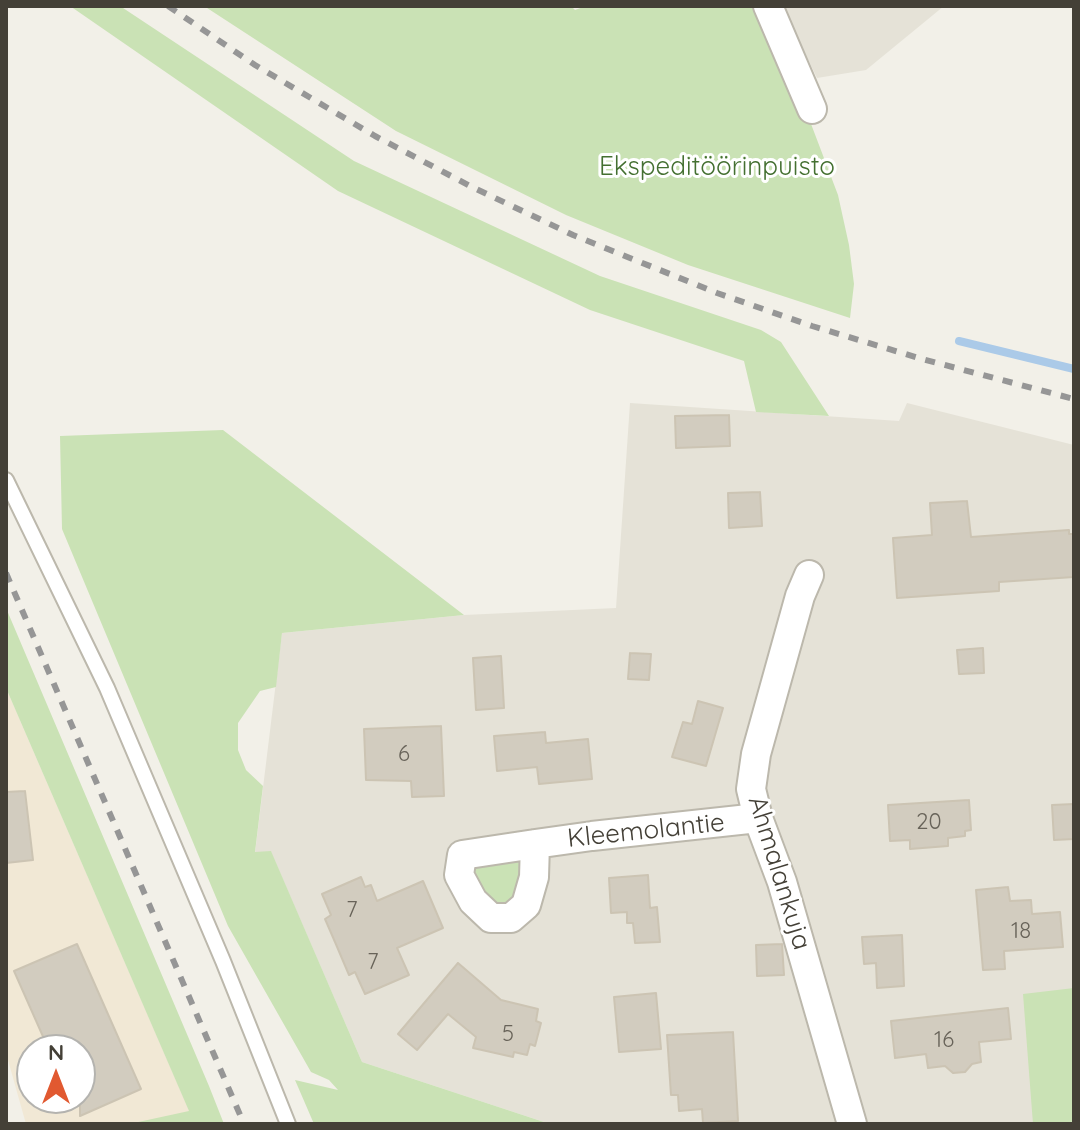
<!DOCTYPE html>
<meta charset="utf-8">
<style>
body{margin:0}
#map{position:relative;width:1080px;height:1130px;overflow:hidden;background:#f2f0e8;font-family:Quicksand,sans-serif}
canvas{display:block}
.frame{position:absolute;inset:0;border:8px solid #444037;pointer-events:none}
.north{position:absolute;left:16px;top:1034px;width:80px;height:80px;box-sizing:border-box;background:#fff;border:2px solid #b4b3af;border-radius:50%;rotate:0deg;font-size:22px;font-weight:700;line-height:32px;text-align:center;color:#444037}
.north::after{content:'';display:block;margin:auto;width:28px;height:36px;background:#e15930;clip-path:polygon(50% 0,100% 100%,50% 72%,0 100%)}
</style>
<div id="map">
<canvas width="1080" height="1130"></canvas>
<div class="frame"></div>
<div class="north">N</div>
</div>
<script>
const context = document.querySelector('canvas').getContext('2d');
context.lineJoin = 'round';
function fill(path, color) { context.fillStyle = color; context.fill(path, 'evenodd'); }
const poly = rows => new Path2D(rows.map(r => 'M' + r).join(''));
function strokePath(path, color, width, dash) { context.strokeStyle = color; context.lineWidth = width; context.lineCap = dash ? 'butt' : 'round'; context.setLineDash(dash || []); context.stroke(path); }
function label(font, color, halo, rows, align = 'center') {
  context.font = font + ' Quicksand,sans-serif'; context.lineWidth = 6; context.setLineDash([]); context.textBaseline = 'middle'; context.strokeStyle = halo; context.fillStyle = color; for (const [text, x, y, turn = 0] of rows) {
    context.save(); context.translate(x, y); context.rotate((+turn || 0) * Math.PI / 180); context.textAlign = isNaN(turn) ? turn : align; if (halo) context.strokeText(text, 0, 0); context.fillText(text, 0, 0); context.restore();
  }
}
fill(poly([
 [782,6,944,6,866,70,817,78],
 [630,403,899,421,907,403,1074,445,1074,1124,550,1124,362,1062,271,852,255,853,282,633,464,615,616,608]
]), '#e5e2d7');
fill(poly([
 [6,688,195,1124,26,1124,6,1053],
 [32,1050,80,1050,80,1098,32,1098]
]), '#f1e8d5');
fill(poly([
 [70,6,120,6,354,161,600,276,761,330,781,342,829,416,756,412,744,361,590,310,338,191],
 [204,6,571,6,575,10,586,6,752,6,789,66,838,195,849,245,854,284,850,318,688,265,566,215,396,131],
 [223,430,464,615,282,633,276,687,260,691,238,723,238,750,246,770,263,786,255,852,271,851,362,1062,550,1124,314,1124,295,1080,338,1090,329,1080,311,1072,228,926,62,529,60,436],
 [6,608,209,1086,224,1124,129,1124,189,1111,6,688],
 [520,856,523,864,513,908,489,905,470,865],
 [1074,988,1074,1123,1033,1124,1023,994]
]), '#cae2b5');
strokePath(poly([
 [959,341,1074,369]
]), '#abcae8', 8);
const building = poly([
 [729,415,730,446,676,448,675,416,729,415],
 [760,492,762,526,729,528,728,493,760,492],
 [967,501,971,537,1069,530,1069,534,1074,534,1074,577,999,582,999,591,897,598,893,538,932,535,930,503,967,501],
 [983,648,984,673,959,674,957,650,983,648],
 [630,653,651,654,649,680,628,679,630,653],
 [501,656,504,708,476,710,473,658,501,656],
 [698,701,723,708,706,766,672,757,683,722,692,724,698,701],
 [441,726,444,796,412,797,411,781,366,780,364,729,441,726],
 [545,732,546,743,588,739,592,779,539,784,537,767,497,771,494,736,545,732],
 [25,791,33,860,6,863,6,792,25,791],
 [969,800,971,830,965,831,965,836,948,838,948,846,910,849,910,840,890,841,888,805,969,800],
 [1074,804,1074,839,1054,840,1052,805,1074,804],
 [648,875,650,908,657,907,660,942,635,943,633,923,627,923,627,912,611,913,609,878,648,875],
 [361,877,365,887,371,885,377,901,423,881,443,928,397,948,409,975,365,994,355,972,349,975,335,942,325,919,331,915,322,894,361,877],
 [1008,887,1010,901,1031,900,1032,914,1060,912,1063,947,1004,951,1005,969,983,970,976,890,1008,887],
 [902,935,904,986,877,988,876,963,864,964,862,937,902,935],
 [77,944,141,1089,80,1116,80,1050,49,1050,14,971,77,944],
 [782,944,784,975,757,976,756,945,782,944],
 [458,963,501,1000,538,1009,536,1021,541,1023,535,1046,530,1044,527,1055,514,1052,513,1057,473,1048,476,1037,448,1014,417,1050,398,1034,458,963],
 [656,993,661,1049,619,1052,614,997,656,993],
 [1008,1008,1011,1039,979,1042,981,1062,972,1064,965,1072,953,1073,945,1066,928,1068,926,1054,895,1058,891,1021,1008,1008],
 [733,1032,738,1121,703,1123,702,1109,679,1111,678,1095,671,1095,667,1035,733,1032]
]);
fill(building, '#d2ccbf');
strokePath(building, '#ccc4b3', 2);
const lane = poly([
 [6,480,107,688,223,961,288,1124]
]);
const street = poly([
 [768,6,812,109],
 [809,575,800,596,756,754,751,789,758,818,782,882,852,1124],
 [535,844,534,877,526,905,511,918,491,918,473,901,459,875,462,855,535,844,592,836,758,818]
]);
strokePath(lane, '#bcb8ac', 18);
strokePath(street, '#bcb8ac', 32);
strokePath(lane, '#fff', 14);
strokePath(street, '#fff', 28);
strokePath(poly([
 [168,6,255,65,375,136,472,187,573,235,717,293,812,326,922,359,1074,399],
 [6,573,244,1124]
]), '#969696', 6, [10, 10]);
label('22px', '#686359', null, [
 ["6",404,754],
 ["20",929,822],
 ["7",352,910],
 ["18",1021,931],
 ["7",373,962],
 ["5",508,1034],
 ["16",944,1040]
]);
label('26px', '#447031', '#fff', [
 ["Ekspeditöörinpuisto",717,167]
]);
label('26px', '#444037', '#fff', [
 ["Kleemolantie",646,831,-6],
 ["Ahmalankuja",779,873,73]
]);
</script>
